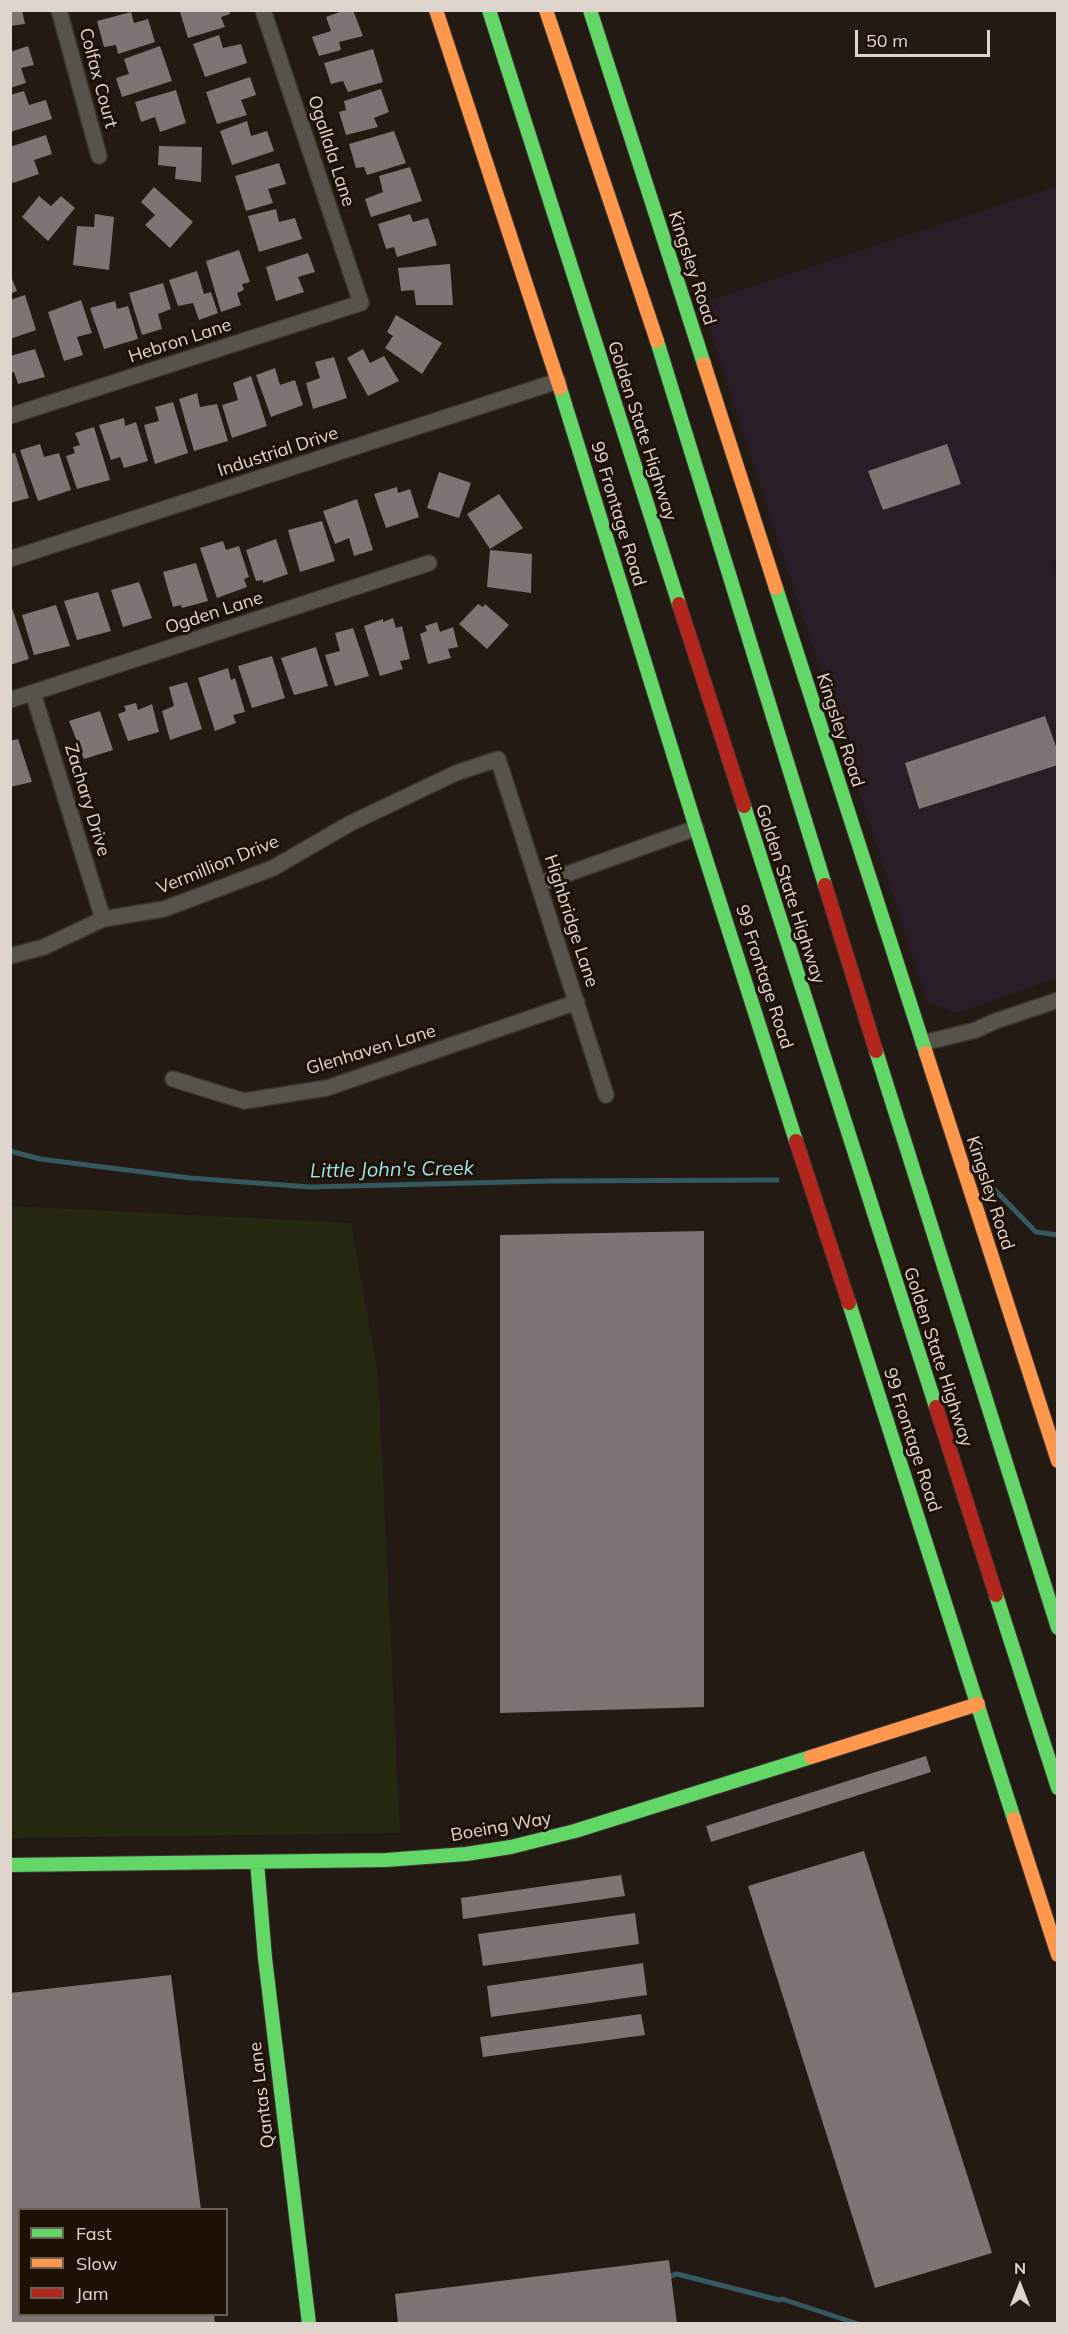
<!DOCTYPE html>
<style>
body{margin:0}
#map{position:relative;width:1068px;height:2334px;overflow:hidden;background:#221a13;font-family:Mulish,sans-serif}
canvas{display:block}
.frame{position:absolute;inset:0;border:12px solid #e0d5cd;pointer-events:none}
.legend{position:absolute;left:18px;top:2208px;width:210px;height:108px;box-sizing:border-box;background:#1e1005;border:2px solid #6c5f55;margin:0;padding:8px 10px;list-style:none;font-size:18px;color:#e0d5cd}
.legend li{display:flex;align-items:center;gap:12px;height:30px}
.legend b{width:30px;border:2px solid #6c5f55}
.north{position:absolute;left:990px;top:2256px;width:60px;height:60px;-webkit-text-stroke:4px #1e1005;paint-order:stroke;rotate:0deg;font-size:16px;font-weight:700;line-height:24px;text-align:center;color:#e0d5cd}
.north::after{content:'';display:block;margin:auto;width:21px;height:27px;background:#e0d5cd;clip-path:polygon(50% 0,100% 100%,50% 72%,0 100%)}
.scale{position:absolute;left:855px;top:30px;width:135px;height:27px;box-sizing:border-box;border:3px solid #e0d5cd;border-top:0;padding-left:8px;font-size:18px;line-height:21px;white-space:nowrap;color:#e0d5cd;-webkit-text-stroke:4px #1e1005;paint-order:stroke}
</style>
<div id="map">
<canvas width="1068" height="2334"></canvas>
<div class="frame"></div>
<ul class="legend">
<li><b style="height:8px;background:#63d668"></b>Fast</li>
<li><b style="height:8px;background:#ff974d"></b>Slow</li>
<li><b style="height:8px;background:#b3261e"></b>Jam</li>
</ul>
<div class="north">N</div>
<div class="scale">50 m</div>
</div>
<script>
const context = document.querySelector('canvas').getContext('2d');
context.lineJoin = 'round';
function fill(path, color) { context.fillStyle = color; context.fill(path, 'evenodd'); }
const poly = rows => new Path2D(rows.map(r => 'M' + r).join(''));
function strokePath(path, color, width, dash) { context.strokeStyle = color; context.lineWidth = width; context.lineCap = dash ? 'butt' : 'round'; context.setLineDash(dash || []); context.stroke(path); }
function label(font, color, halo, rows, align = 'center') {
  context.font = font + ' Mulish,sans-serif'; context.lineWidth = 6; context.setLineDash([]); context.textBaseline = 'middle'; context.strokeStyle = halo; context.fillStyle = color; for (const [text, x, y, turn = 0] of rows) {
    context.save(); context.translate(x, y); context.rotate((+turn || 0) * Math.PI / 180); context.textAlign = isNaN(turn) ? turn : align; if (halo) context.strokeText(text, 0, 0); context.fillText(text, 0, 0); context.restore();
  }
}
fill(poly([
 [1057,186,1058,558,1051,561,1058,582,1057,978,957,1013,927,1002,701,303]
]), '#2b1d28');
fill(poly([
 [11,1206,351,1223,378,1374,400,1833,11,1838]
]), '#252811');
strokePath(poly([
 [10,1151,40,1159,190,1178,310,1187,550,1181,777,1180],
 [991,1186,1036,1232,1058,1235],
 [664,2278,677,2274,779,2300,782,2299,858,2324]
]), '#35595e', 5);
fill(poly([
 [10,10,22,10,25,24,10,26],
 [186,10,229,10,230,14,221,17,225,27,188,38,180,12],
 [345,10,353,10,363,36,339,42,341,50,319,56,312,37,331,31,326,17],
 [131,12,134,23,148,19,155,42,118,54,116,45,104,47,97,21],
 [219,35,223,48,241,44,247,63,205,77,193,44],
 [28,46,34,65,21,68,26,83,10,88,10,52],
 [160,46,172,81,122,97,116,78,129,74,124,59],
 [373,49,383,82,348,92,343,81,331,84,324,63],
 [250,77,256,95,241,100,247,115,217,124,206,92],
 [381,89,389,112,374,118,378,127,346,135,339,112,346,110,344,101],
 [176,90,186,123,160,132,155,117,141,122,135,102],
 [24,91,29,105,46,100,52,119,10,132,10,95],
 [247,121,251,136,267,131,274,151,232,165,220,131],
 [394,131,406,163,367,175,364,167,356,168,349,144],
 [46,135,52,154,34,160,39,174,13,183,10,175,10,147],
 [159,146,202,147,201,182,175,179,176,167,158,165],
 [279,163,286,184,268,189,273,203,246,211,235,176],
 [410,167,422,201,371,217,365,199,383,192,379,176],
 [154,187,193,222,170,248,145,225,155,215,141,202],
 [39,196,51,206,61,196,75,208,48,241,22,217],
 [276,209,279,222,295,218,302,239,259,252,248,216],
 [95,214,114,217,109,270,73,265,77,226,94,227],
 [410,214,413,222,428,218,437,245,397,257,394,247,386,249,378,224],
 [239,250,250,282,242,284,244,290,237,293,241,305,221,312,206,261],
 [308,253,315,272,298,277,304,292,276,301,266,267],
 [450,264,453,305,416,305,414,290,401,291,398,268],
 [197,271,204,294,211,292,218,313,199,320,193,303,178,306,169,280],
 [10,274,17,291,10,294],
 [163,283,171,309,158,314,162,329,142,335,129,293],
 [25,295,36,330,10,339,10,300],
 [81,300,92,333,77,337,83,355,64,361,48,312],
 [115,301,117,309,128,306,138,339,104,349,90,308],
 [396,315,442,343,422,374,385,348,393,336,387,332],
 [35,349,45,377,18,384,14,372,10,373,10,356],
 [363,349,370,363,384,356,399,381,368,396,347,358],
 [334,357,347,398,313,409,306,383,320,378,315,362],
 [275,368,280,385,295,380,303,405,271,417,256,375],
 [251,376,267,426,232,438,222,405,238,400,233,383],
 [197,393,200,407,217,404,228,441,194,451,179,399],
 [173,402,188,453,155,464,144,425,159,421,155,407],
 [124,418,125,426,136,422,148,461,124,468,120,457,111,460,99,425],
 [94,427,110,480,77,489,66,456,75,453,73,447,80,445,75,433],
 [40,444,44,457,59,453,71,490,38,501,20,450],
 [947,444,961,484,883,510,868,471],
 [15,453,29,498,10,503,10,454],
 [439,472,471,483,459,518,427,508],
 [397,487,398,493,410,489,419,517,386,528,374,494],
 [499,494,523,528,490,549,467,514],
 [357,499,373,550,354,556,349,538,335,544,323,511],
 [322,521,335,561,300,572,288,530],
 [276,539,288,574,263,583,263,580,256,581,246,550],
 [223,541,226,550,239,546,249,577,244,579,247,587,217,598,200,548],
 [490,550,532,554,531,593,487,587],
 [196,563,208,601,182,608,181,605,173,607,163,572],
 [139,582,152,618,123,627,111,590],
 [98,592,111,631,77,640,64,601],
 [478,604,483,607,485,604,509,625,487,649,459,624],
 [11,605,29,659,10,665,10,606],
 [56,605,70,646,34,655,22,615],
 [393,618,396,628,402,626,410,659,400,661,403,669,380,676,364,626,383,619,383,622],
 [437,622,440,632,453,627,458,647,448,649,451,658,428,664,420,634,427,631,425,626],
 [353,628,369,676,335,686,325,655,340,651,335,633],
 [316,647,328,686,294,695,281,658],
 [272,656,285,698,252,708,238,666],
 [228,668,231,680,235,678,245,712,233,715,236,723,215,731,198,678],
 [187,682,202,729,170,740,162,711,174,706,169,687],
 [136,703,138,710,152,704,159,732,128,741,118,714,126,711,124,706],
 [100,711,113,750,84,759,69,721],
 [1045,716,1058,752,1058,765,919,809,905,763],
 [18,739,32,782,10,787,10,741],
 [704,1231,704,1707,500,1713,500,1235],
 [926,1756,931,1772,711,1842,706,1826],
 [864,1851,992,2253,875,2288,748,1886],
 [621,1875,625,1896,463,1919,461,1898],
 [635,1913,639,1944,483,1966,478,1934],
 [643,1963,647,1995,491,2017,487,1986],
 [171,1975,201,2210,20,2210,20,2314,214,2314,215,2324,10,2324,10,1993],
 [641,2014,645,2035,483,2057,480,2037],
 [669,2260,677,2324,398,2324,395,2294]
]), '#7e7473');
const street = poly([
 [59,10,99,156],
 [10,416,361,303,263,10],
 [10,559,558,381],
 [33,693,103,919],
 [10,700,429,563],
 [539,884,696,828],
 [10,956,44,947,103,919,164,909,273,868,349,824,456,773,498,759,606,1095],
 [923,1043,976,1030,993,1022,1058,1000],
 [173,1079,244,1101,327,1088,577,1002]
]);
const fast = poly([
 [489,10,679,604],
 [590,10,704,364],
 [657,341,825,885],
 [560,388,696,828,796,1141],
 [776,588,926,1053],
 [744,806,936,1407],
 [876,1051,1058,1628],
 [849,1303,1014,1819],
 [996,1595,1058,1788],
 [257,1862,265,1958,309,2324],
 [10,1865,386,1860,466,1854,511,1847,575,1831,811,1757]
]);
const slow = poly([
 [436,10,560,388],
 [546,10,657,341],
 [704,364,776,588],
 [926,1053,1058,1461],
 [811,1757,978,1704],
 [1014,1819,1058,1955]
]);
const jam = poly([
 [679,604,744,806],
 [825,885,876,1051],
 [796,1141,849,1303],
 [936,1407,996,1595]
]);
strokePath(street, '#3b342f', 18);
strokePath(fast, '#3b342f', 16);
strokePath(slow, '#3b342f', 16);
strokePath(jam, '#3b342f', 16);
strokePath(street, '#56524c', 15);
strokePath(fast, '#63d668', 14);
strokePath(slow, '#ff974d', 14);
strokePath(jam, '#b3261e', 14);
label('18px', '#e0d5cd', '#1e1005', [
 ["Colfax Court",98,78,75],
 ["Ogallala Lane",331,151,72],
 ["Kingsley Road",692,268,72],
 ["Hebron Lane",180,341,-18],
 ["Golden State Highway",642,431,72],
 ["Industrial Drive",278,452,-18],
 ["99 Frontage Road",618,514,73],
 ["Ogden Lane",214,613,-18],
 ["Kingsley Road",840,730,72],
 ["Zachary Drive",87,800,73],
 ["Vermillion Drive",218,865,-22],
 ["Golden State Highway",790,894,72],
 ["Highbridge Lane",571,921,72],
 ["99 Frontage Road",764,977,72],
 ["Glenhaven Lane",371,1050,-17],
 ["Kingsley Road",990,1193,72],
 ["Golden State Highway",938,1357,72],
 ["99 Frontage Road",912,1440,72],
 ["Boeing Way",501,1827,-10],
 ["Qantas Lane",262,2095,-97]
]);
label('italic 20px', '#95e2ec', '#1e1005', [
 ["Little John's Creek",392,1170,-1]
]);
</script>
